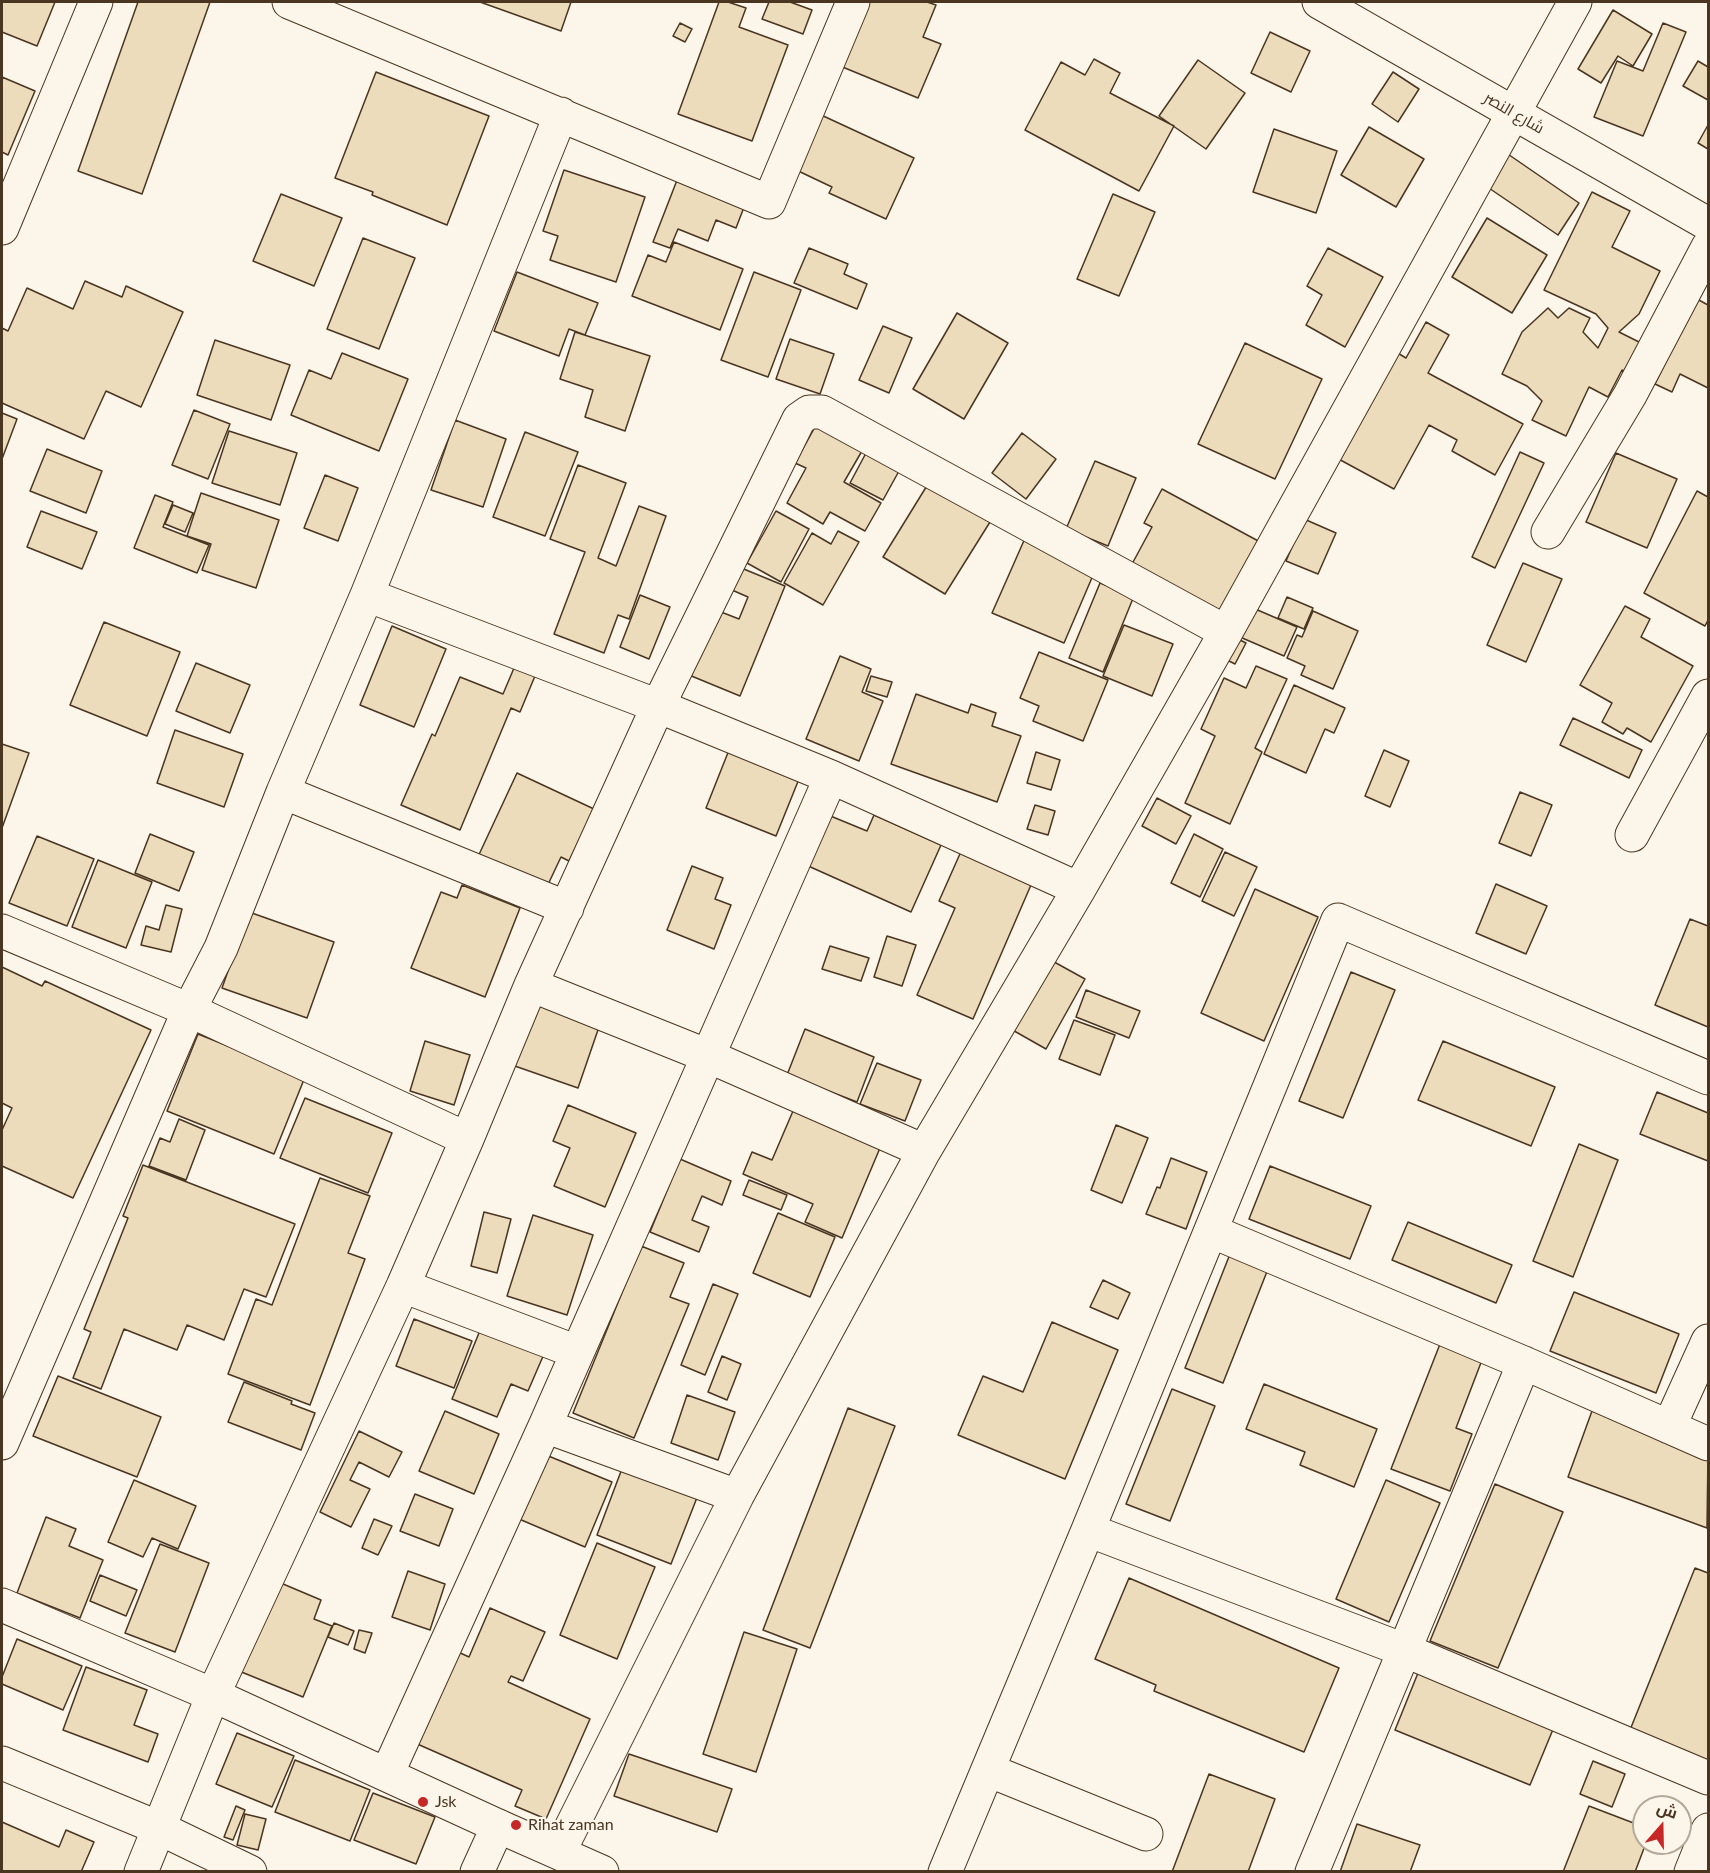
<!DOCTYPE html>
<meta charset="utf-8">
<style>
body{margin:0}
#map{position:relative;width:1710px;height:1873px;overflow:hidden;background:#fbf6e9;font-family:Lato,Cairo,sans-serif}
canvas{display:block}
.frame{position:absolute;inset:0;border:3px solid #4a3520;pointer-events:none}
.north{position:absolute;left:1632px;top:1795px;width:60px;height:60px;box-sizing:border-box;background:#fbf6e9;border:2px solid #b4a999;border-radius:50%;rotate:20deg;font-size:16px;font-weight:700;line-height:24px;text-align:center;color:#4a3520}
.north::after{content:'';display:block;margin:auto;width:21px;height:27px;background:#c62828;clip-path:polygon(50% 0,100% 100%,50% 72%,0 100%)}
</style>
<div id="map">
<canvas width="1710" height="1873"></canvas>
<div class="frame"></div>
<div class="north">ش</div>
</div>
<script>
const context = document.querySelector('canvas').getContext('2d');
context.lineJoin = 'round';
function fill(path, color) { context.fillStyle = color; context.fill(path, 'evenodd'); }
const poly = rows => new Path2D(rows.map(r => 'M' + r).join(''));
function strokePath(path, color, width, dash) { context.strokeStyle = color; context.lineWidth = width; context.lineCap = dash ? 'butt' : 'round'; context.setLineDash(dash || []); context.stroke(path); }
function label(font, color, halo, rows, align = 'center') {
  context.font = font + ' Lato,Cairo,sans-serif'; context.lineWidth = 4.5; context.setLineDash([]); context.textBaseline = 'middle'; context.strokeStyle = halo; context.fillStyle = color; for (const [text, x, y, turn = 0] of rows) {
    context.save(); context.translate(x, y); context.rotate((+turn || 0) * Math.PI / 180); context.textAlign = isNaN(turn) ? turn : align; if (halo) context.strokeText(text, 0, 0); context.fillText(text, 0, 0); context.restore();
  }
}
const building = poly([
 [2,2,55,2,37,46,2,32,2,2],
 [138,2,210,2,142,194,78,171,138,2],
 [480,2,571,2,561,31,480,2],
 [719,2,728,2,746,8,739,27,788,45,752,141,678,114,719,2],
 [769,2,790,2,812,10,803,34,762,19,769,2],
 [866,2,927,2,936,5,923,37,941,44,918,98,840,66,866,2],
 [1613,10,1652,34,1633,66,1618,56,1601,83,1578,69,1613,10],
 [680,23,692,29,685,42,673,36,680,23],
 [1663,23,1686,32,1643,136,1594,117,1617,61,1643,71,1663,23],
 [1270,32,1310,51,1291,92,1251,73,1270,32],
 [1094,59,1120,73,1110,93,1174,126,1139,191,1025,130,1061,62,1085,75,1094,59],
 [1198,60,1245,93,1206,149,1159,116,1198,60],
 [1698,61,1708,67,1708,100,1683,86,1698,61],
 [376,72,489,116,447,225,372,195,373,192,335,178,376,72],
 [1393,72,1419,89,1398,122,1372,104,1393,72],
 [2,77,35,91,8,155,2,152,2,77],
 [819,114,914,158,886,219,829,193,832,187,794,169,819,114],
 [1708,125,1708,149,1698,143,1708,125],
 [1369,127,1424,159,1396,207,1341,175,1369,127],
 [1274,129,1337,151,1316,213,1253,192,1274,129],
 [1502,150,1579,203,1558,235,1480,182,1502,150],
 [564,170,645,197,616,282,550,260,558,236,543,231,564,170],
 [679,175,746,202,736,228,716,220,708,241,678,229,670,248,653,242,679,175],
 [1592,192,1630,211,1612,247,1660,271,1639,314,1619,332,1647,346,1633,375,1622,370,1608,397,1589,387,1566,436,1532,420,1542,401,1527,386,1502,374,1522,332,1548,308,1558,318,1569,308,1590,318,1583,332,1598,348,1608,328,1596,314,1544,290,1592,192],
 [281,194,342,218,314,286,253,261,281,194],
 [1113,194,1155,212,1119,296,1077,279,1113,194],
 [1487,218,1547,255,1512,313,1452,277,1487,218],
 [363,238,415,258,379,349,327,329,363,238],
 [674,242,743,269,720,330,632,296,648,255,666,262,674,242],
 [809,248,848,264,844,274,867,284,857,309,794,283,809,248],
 [1328,248,1383,277,1345,347,1306,325,1322,295,1307,286,1328,248],
 [517,272,598,303,585,335,569,329,559,356,494,331,517,272],
 [754,272,801,290,768,377,721,360,754,272],
 [85,281,122,297,126,286,183,312,141,407,106,391,84,439,2,403,2,328,8,331,27,288,73,309,85,281],
 [1697,299,1708,305,1708,388,1680,374,1672,392,1655,384,1697,299],
 [957,313,1008,343,964,419,913,389,957,313],
 [1426,322,1449,335,1428,373,1523,424,1495,475,1452,451,1457,440,1429,425,1394,489,1333,456,1391,349,1406,358,1426,322],
 [883,326,912,338,889,393,859,380,883,326],
 [575,332,650,356,625,431,585,417,593,390,560,379,575,332],
 [790,339,834,354,820,394,776,379,790,339],
 [215,340,290,365,271,420,197,395,215,340],
 [1245,343,1322,379,1275,479,1198,444,1245,343],
 [342,353,408,379,379,451,291,415,309,370,331,379,342,353],
 [194,410,230,424,208,479,172,465,194,410],
 [2,413,17,419,2,459,2,413],
 [820,418,866,444,844,482,881,503,865,531,830,512,823,524,787,503,806,468,795,463,820,418],
 [455,420,506,439,483,507,431,490,455,420],
 [229,431,297,453,280,505,212,483,229,431],
 [525,432,578,452,545,536,493,517,525,432],
 [1022,433,1056,459,1026,499,992,473,1022,433],
 [47,449,102,471,86,513,30,491,47,449],
 [1520,452,1544,463,1495,568,1472,557,1520,452],
 [866,453,899,471,883,500,850,483,866,453],
 [1616,453,1677,479,1647,548,1586,522,1616,453],
 [1095,461,1136,478,1108,546,1066,529,1095,461],
 [578,465,626,483,598,558,616,566,639,506,666,516,629,619,618,615,604,653,554,634,585,552,550,539,578,465],
 [325,475,358,488,338,541,304,528,325,475],
 [928,484,990,522,945,594,883,557,928,484],
 [1162,489,1262,543,1219,621,1132,564,1152,527,1144,523,1162,489],
 [1697,491,1708,497,1708,620,1705,626,1644,593,1697,491],
 [201,493,279,520,256,588,202,570,211,544,187,536,201,493],
 [155,495,173,502,163,527,209,545,197,573,134,548,155,495],
 [173,505,193,513,185,532,165,524,173,505],
 [41,511,97,532,82,569,27,547,41,511],
 [776,511,809,529,781,582,747,563,776,511],
 [1304,519,1336,533,1318,574,1286,561,1304,519],
 [838,531,859,542,823,605,784,583,812,533,831,544,838,531],
 [1026,536,1097,566,1064,643,992,613,1026,536],
 [1523,563,1562,579,1526,662,1487,645,1523,563],
 [734,565,785,586,740,696,689,675,716,610,739,619,748,597,725,587,734,565],
 [1100,583,1134,596,1103,672,1069,658,1100,583],
 [640,595,670,607,649,659,620,647,640,595],
 [1287,597,1313,608,1304,629,1278,618,1287,597],
 [1246,605,1297,627,1284,656,1233,634,1246,605],
 [1625,606,1650,619,1641,637,1693,666,1651,742,1627,728,1623,734,1602,722,1612,703,1580,685,1625,606],
 [1313,611,1358,631,1333,689,1301,675,1305,666,1287,658,1297,635,1302,637,1313,611],
 [104,622,180,652,147,736,70,705,104,622],
 [1124,625,1173,644,1152,696,1103,676,1124,625],
 [392,626,446,649,414,727,360,705,392,626],
 [1234,637,1246,643,1235,664,1223,658,1234,637],
 [1039,652,1108,680,1083,741,1033,721,1039,706,1020,698,1039,652],
 [840,656,871,669,862,692,883,701,859,761,806,739,840,656],
 [196,663,250,685,230,733,176,711,196,663],
 [1256,666,1287,679,1255,748,1262,752,1230,824,1185,803,1215,736,1201,729,1224,678,1246,688,1256,666],
 [514,668,535,676,520,712,511,708,460,830,401,805,432,734,435,736,460,677,503,694,514,668],
 [871,676,892,682,887,697,866,691,871,676],
 [1294,685,1345,708,1334,733,1325,729,1306,773,1264,754,1294,685],
 [916,694,968,713,971,704,996,713,992,726,1021,736,997,802,891,764,916,694],
 [1573,718,1642,750,1629,778,1560,745,1573,718],
 [175,730,243,754,224,807,157,783,175,730],
 [2,744,29,753,2,828,2,744],
 [731,745,801,774,776,836,706,808,731,745],
 [1384,750,1409,761,1390,807,1365,796,1384,750],
 [1036,752,1060,760,1051,790,1027,783,1036,752],
 [517,773,594,809,569,861,561,857,544,893,476,861,517,773],
 [1520,792,1552,805,1531,856,1499,843,1520,792],
 [1157,798,1191,816,1176,844,1142,826,1157,798],
 [1035,805,1055,811,1048,835,1027,829,1035,805],
 [828,815,867,831,874,815,941,845,911,912,806,865,828,815],
 [150,834,194,852,179,891,135,873,150,834],
 [1194,834,1223,849,1200,897,1171,883,1194,834],
 [37,836,94,859,67,926,9,903,37,836],
 [963,847,1034,878,973,1019,917,995,955,908,939,901,963,847],
 [1225,852,1257,867,1234,916,1202,901,1225,852],
 [98,860,152,882,126,948,72,927,98,860],
 [692,866,723,878,715,899,731,905,714,949,667,930,692,866],
 [1496,884,1547,906,1526,954,1476,933,1496,884],
 [462,885,520,908,485,997,411,968,441,892,457,898,462,885],
 [1255,889,1318,917,1264,1041,1201,1013,1255,889],
 [166,905,182,909,171,952,141,945,146,926,159,930,166,905],
 [249,912,334,942,307,1018,222,988,249,912],
 [1690,919,1708,926,1708,1027,1655,1005,1690,919],
 [887,936,916,945,902,986,874,977,887,936],
 [830,946,869,958,861,981,822,969,830,946],
 [1047,958,1085,979,1046,1049,1009,1028,1047,958],
 [2,967,42,986,45,981,151,1030,73,1198,2,1166,2,1130,12,1108,2,1103,2,967],
 [1351,972,1395,990,1343,1118,1299,1101,1351,972],
 [1086,990,1140,1011,1129,1038,1076,1017,1086,990],
 [531,1000,600,1024,578,1088,509,1064,531,1000],
 [1074,1020,1115,1035,1100,1075,1059,1059,1074,1020],
 [805,1029,874,1057,857,1102,787,1075,805,1029],
 [198,1034,305,1077,274,1154,167,1111,198,1034],
 [425,1041,470,1055,454,1105,410,1091,425,1041],
 [1443,1041,1555,1087,1531,1146,1418,1100,1443,1041],
 [877,1063,921,1080,905,1121,860,1104,877,1063],
 [1657,1092,1708,1113,1708,1161,1640,1134,1657,1092],
 [305,1098,392,1133,368,1193,280,1158,305,1098],
 [568,1105,636,1133,605,1207,554,1186,570,1148,553,1141,568,1105],
 [793,1111,880,1148,842,1238,805,1222,813,1204,743,1174,752,1152,772,1160,793,1111],
 [179,1119,205,1130,186,1180,149,1166,160,1138,170,1142,179,1119],
 [1116,1125,1148,1138,1122,1203,1091,1190,1116,1125],
 [1579,1144,1618,1160,1573,1277,1533,1261,1579,1144],
 [1171,1158,1207,1172,1186,1229,1146,1214,1157,1187,1160,1188,1171,1158],
 [680,1159,731,1181,722,1205,702,1196,692,1220,709,1227,699,1252,650,1232,680,1159],
 [143,1165,295,1224,266,1297,244,1289,224,1340,187,1325,177,1350,124,1329,101,1389,73,1378,91,1332,84,1329,128,1218,123,1216,143,1165],
 [1270,1166,1371,1206,1350,1259,1249,1219,1270,1166],
 [320,1178,370,1196,348,1253,365,1259,310,1405,228,1374,256,1299,272,1305,320,1178],
 [749,1180,787,1195,781,1210,743,1195,749,1180],
 [484,1212,511,1219,497,1273,471,1266,484,1212],
 [778,1213,835,1237,810,1297,753,1273,778,1213],
 [533,1215,593,1235,567,1315,507,1296,533,1215],
 [1408,1222,1512,1265,1496,1303,1392,1260,1408,1222],
 [641,1246,684,1263,670,1297,689,1304,634,1438,573,1413,641,1246],
 [1230,1254,1268,1269,1223,1383,1185,1368,1230,1254],
 [1103,1280,1130,1293,1118,1319,1090,1307,1103,1280],
 [713,1284,738,1294,705,1375,681,1365,713,1284],
 [1574,1292,1679,1334,1656,1393,1550,1351,1574,1292],
 [414,1319,472,1341,454,1388,396,1366,414,1319],
 [1052,1322,1118,1350,1065,1479,958,1435,983,1376,1023,1392,1052,1322],
 [481,1328,544,1354,528,1391,511,1384,497,1417,452,1399,481,1328],
 [1440,1344,1482,1360,1456,1428,1472,1434,1450,1491,1391,1469,1440,1344],
 [722,1356,741,1364,727,1400,708,1392,722,1356],
 [58,1376,161,1417,137,1477,33,1436,58,1376],
 [244,1382,292,1401,291,1404,315,1413,301,1450,228,1422,244,1382],
 [1264,1384,1377,1429,1354,1487,1300,1465,1305,1452,1246,1429,1264,1384],
 [1172,1389,1215,1406,1170,1521,1126,1504,1172,1389],
 [687,1395,735,1412,718,1460,671,1443,687,1395],
 [848,1408,895,1426,810,1648,763,1630,848,1408],
 [445,1411,499,1434,474,1494,419,1471,445,1411],
 [1592,1411,1708,1453,1707,1528,1568,1477,1592,1411],
 [359,1431,402,1452,389,1477,359,1462,350,1480,370,1489,351,1527,320,1512,359,1431],
 [546,1455,612,1482,585,1547,519,1519,546,1455],
 [623,1466,698,1495,671,1564,597,1535,623,1466],
 [134,1480,196,1506,178,1549,152,1538,143,1557,108,1542,134,1480],
 [1386,1480,1440,1503,1389,1622,1336,1599,1386,1480],
 [1495,1484,1563,1512,1498,1668,1430,1641,1495,1484],
 [415,1494,453,1509,439,1546,400,1531,415,1494],
 [46,1517,76,1529,69,1546,103,1560,80,1618,17,1593,46,1517],
 [374,1519,392,1526,378,1555,362,1548,374,1519],
 [597,1543,655,1567,617,1659,560,1635,597,1543],
 [160,1544,209,1563,175,1652,125,1633,160,1544],
 [1695,1568,1708,1573,1708,1762,1630,1730,1695,1568],
 [408,1571,445,1584,430,1630,392,1617,408,1571],
 [100,1575,137,1590,126,1616,90,1601,100,1575],
 [1129,1578,1339,1668,1304,1752,1154,1691,1156,1685,1095,1659,1129,1578],
 [276,1581,321,1600,314,1619,332,1626,303,1697,239,1671,276,1581],
 [490,1608,545,1632,523,1681,511,1676,508,1682,590,1719,546,1819,515,1806,522,1790,415,1743,456,1651,469,1657,490,1608],
 [334,1623,354,1631,348,1645,328,1637,334,1623],
 [359,1630,372,1633,365,1653,354,1649,359,1630],
 [744,1632,797,1649,756,1772,703,1754,744,1632],
 [17,1639,82,1666,63,1710,2,1684,2,1677,17,1639],
 [86,1667,147,1690,134,1725,158,1734,148,1762,63,1730,86,1667],
 [1418,1673,1554,1727,1530,1785,1395,1730,1418,1673],
 [237,1733,294,1756,272,1807,216,1784,237,1733],
 [629,1754,732,1789,717,1832,614,1796,629,1754],
 [295,1760,370,1790,350,1841,275,1812,295,1760],
 [1593,1761,1625,1774,1612,1807,1580,1794,1593,1761],
 [1209,1774,1275,1799,1248,1872,1172,1872,1209,1774],
 [373,1793,435,1817,416,1864,354,1840,373,1793],
 [236,1806,245,1810,233,1840,224,1837,236,1806],
 [1589,1806,1644,1827,1644,1843,1646,1843,1635,1872,1563,1872,1589,1806],
 [245,1814,266,1819,258,1850,237,1845,245,1814],
 [2,1822,59,1847,66,1830,94,1842,81,1872,2,1872,2,1822],
 [1357,1824,1420,1845,1410,1872,1340,1872,1357,1824]
]);
fill(building, '#ecdcbc');
strokePath(building, '#4a3520', 1.5);
const street = poly([
 [289,2,769,202,853,2],
 [2,228,96,2],
 [1548,532,1630,395,1708,247],
 [367,595,658,706,831,777,1079,889],
 [283,792,567,908],
 [1632,835,1708,696],
 [2,931,189,1010,467,1139],
 [531,985,708,1056,924,1151],
 [1211,1231,1524,1363,1708,1444],
 [403,1286,577,1352],
 [545,1426,737,1496],
 [1669,1427,1708,1341],
 [2,1443,189,1010,221,948,283,792,367,595,561,114],
 [1088,1530,1404,1650,1708,1778],
 [2,1763,159,1828,250,1872],
 [988,1770,1146,1834],
 [387,1774,545,1426,831,777],
 [559,1852,737,1496,924,1151,1079,889,1226,632,1575,2],
 [141,1872,213,1695,403,1286,467,1139,531,985,658,706,799,419,809,412,822,412,1226,632],
 [477,1872,498,1826],
 [945,1872,1088,1530,1338,920,1708,1078],
 [1312,1872,1524,1363],
 [1691,1872,1708,1830]
]);
const secondary = poly([
 [2,1605,213,1695,498,1826,602,1872]
]);
const primary = poly([
 [1319,2,1708,224]
]);
strokePath(street, '#4a3520', 35);
strokePath(secondary, '#4a3520', 35);
strokePath(primary, '#4a3520', 35);
strokePath(street, '#fbf6e9', 33);
strokePath(secondary, '#fbf6e9', 33);
strokePath(primary, '#fbf6e9', 33);
for (const [x, y, r, color] of [
 [423,1802,6,"#c62828"],
 [516,1825,6,"#c62828"]
]) { const dot = new Path2D(); dot.arc(x, y, r, 0, 2 * Math.PI); context.fillStyle = color; context.fill(dot); strokePath(dot, '#fbf6e9', 2); }
label('16px', '#4a3520', '#fbf6e9', [
 ["شارع النصر",1514,113,30]
]);
label('16px', '#4a3520', '#fbf6e9', [
 ["Jsk",435,1802],
 ["Rihat zaman",528,1825]
], 'left');
</script>
